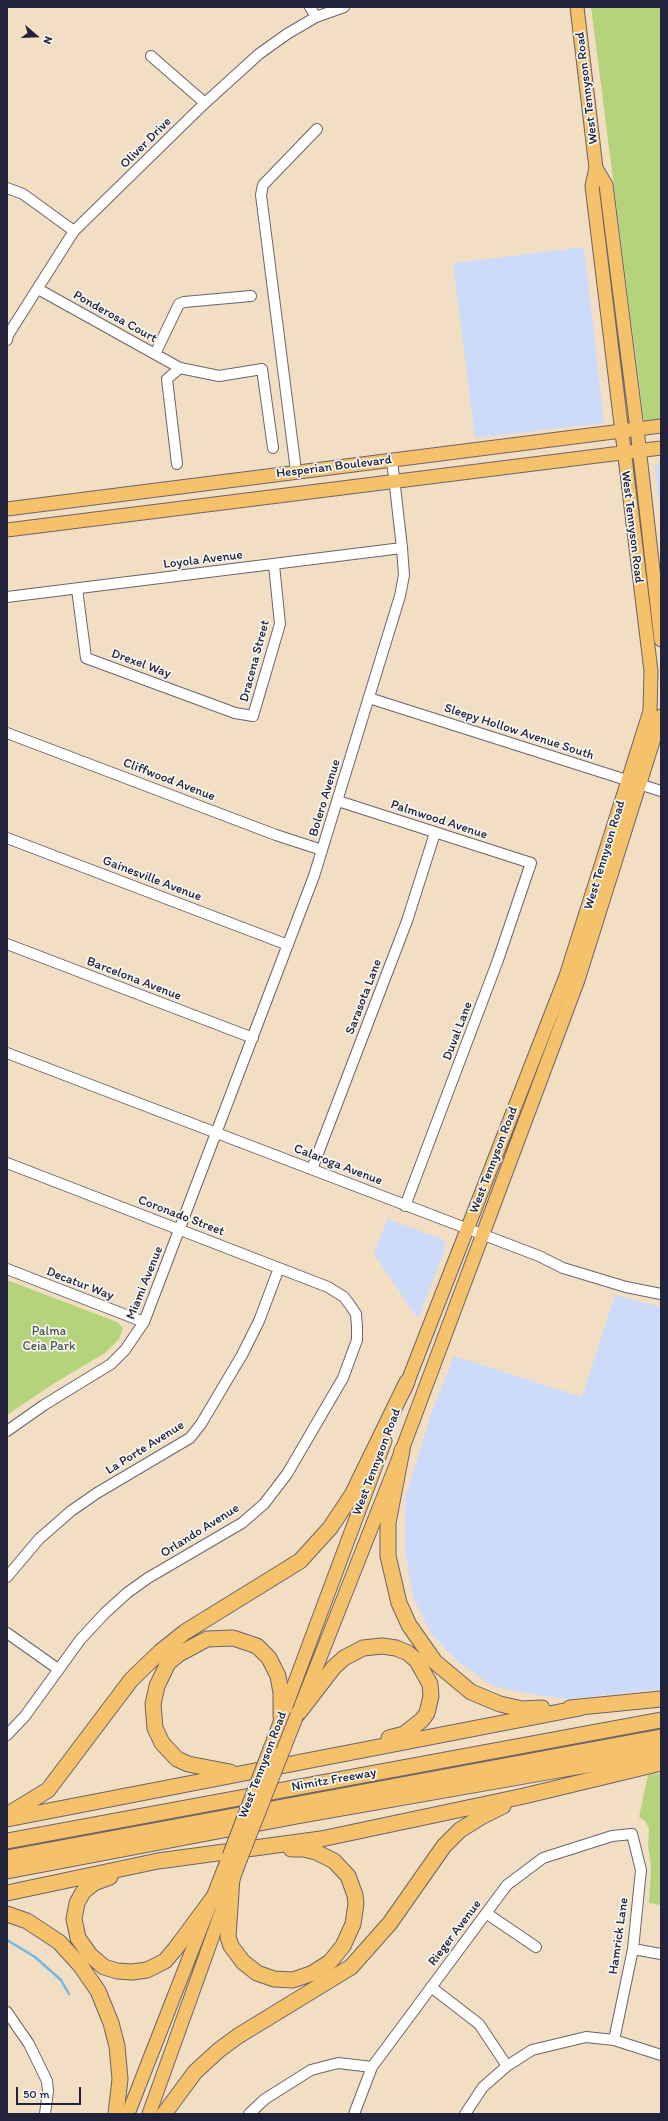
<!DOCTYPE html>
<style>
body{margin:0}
#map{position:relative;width:668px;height:2121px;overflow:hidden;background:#f2dfc3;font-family:Itim,sans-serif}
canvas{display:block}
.frame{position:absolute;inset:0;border:8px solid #22223b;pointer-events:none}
.north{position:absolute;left:16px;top:16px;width:40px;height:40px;-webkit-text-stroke:3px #f6f6f2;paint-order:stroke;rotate:109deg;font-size:11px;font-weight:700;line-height:16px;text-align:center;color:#22223b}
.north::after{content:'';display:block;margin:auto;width:14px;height:18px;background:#22223b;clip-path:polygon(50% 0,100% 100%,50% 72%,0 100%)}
.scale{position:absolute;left:16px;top:2087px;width:65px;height:18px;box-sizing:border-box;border:2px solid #22223b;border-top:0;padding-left:5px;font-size:12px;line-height:14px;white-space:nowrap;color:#22223b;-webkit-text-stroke:3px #f6f6f2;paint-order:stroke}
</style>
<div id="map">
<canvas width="668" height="2121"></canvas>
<div class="frame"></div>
<div class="north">N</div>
<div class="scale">50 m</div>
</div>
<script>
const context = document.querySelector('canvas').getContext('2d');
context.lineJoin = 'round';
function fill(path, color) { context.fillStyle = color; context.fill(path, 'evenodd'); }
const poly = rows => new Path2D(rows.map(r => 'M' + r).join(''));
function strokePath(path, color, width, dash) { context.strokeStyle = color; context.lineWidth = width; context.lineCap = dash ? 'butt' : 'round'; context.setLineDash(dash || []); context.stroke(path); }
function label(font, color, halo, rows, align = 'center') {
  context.font = font + ' Itim,sans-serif'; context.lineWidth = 3.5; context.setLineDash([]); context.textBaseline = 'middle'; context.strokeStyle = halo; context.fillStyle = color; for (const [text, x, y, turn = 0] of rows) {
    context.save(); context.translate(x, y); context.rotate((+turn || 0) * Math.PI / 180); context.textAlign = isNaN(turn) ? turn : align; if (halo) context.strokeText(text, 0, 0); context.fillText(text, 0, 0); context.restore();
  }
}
fill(poly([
 [584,247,604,423,475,438,453,263],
 [661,460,661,519,655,467],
 [387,1219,440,1238,445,1243,445,1249,418,1319,374,1254],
 [615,1295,661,1307,661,1689,568,1699,530,1694,493,1686,458,1662,431,1633,413,1597,405,1551,405,1499,432,1411,454,1356,582,1397]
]), '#ccdbfa');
fill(poly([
 [591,7,661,7,661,419,644,421],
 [7,1280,117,1322,123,1328,119,1339,105,1353,53,1384,7,1415],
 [661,1773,661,1905,649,1903,651,1866,648,1846,649,1829,646,1822,639,1817,648,1775]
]), '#b4d37a');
strokePath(poly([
 [7,1940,35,1957,61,1980,69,1994]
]), '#6fb8e7', 2.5);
const minor = poly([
 [310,7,316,17],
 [151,56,205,103],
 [7,188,23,194,74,231],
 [38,289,180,368,219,376,262,369,273,448],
 [7,340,8,335,74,231,205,103,259,54,287,34,316,17,344,7],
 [155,354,179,304,184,302,251,296],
 [177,464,167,379,180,368],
 [296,471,261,195,263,185,317,129],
 [77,589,86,658,235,713,253,716,280,624,274,565],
 [7,597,402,548],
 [369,698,661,791],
 [7,733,276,835,322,850],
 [338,801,531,863,498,960,405,1206],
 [7,838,288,945],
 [7,944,253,1038],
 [7,1053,539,1256,563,1268,626,1287,661,1294],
 [7,1163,328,1287,344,1297,350,1305,356,1314,357,1327,357,1340,343,1378,287,1474,264,1504,242,1523,148,1578,127,1593,104,1614,80,1640,25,1716,7,1735],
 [312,1169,407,921,435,833],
 [7,1269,144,1322],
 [7,1431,44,1405,111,1364,125,1350,144,1322,314,876,400,596,404,575,402,548,392,460],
 [7,1577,39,1539,71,1511,97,1493,190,1438,201,1424,242,1355,259,1321,279,1268],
 [7,1633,58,1669],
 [486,1913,536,1947],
 [633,1949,661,1954],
 [431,1987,479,2024,507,2066],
 [7,2012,29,2044,47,2081,48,2091,45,2114],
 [249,2114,265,2099,311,2070,338,2063,372,2067],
 [354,2114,372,2067,507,1885,543,1858,612,1836,632,1834,641,1870,633,1949,614,2040],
 [465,2114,483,2087,507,2066,532,2050,586,2037,614,2040,661,2055]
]);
const major = poly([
 [596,168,606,185,637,429,661,640],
 [7,509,661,426],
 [7,530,661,448],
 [404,1391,566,976,650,711,651,671,592,186,596,168,577,7],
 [301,1706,402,1450,578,980,661,716],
 [270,1749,385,1441],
 [128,2114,229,1856],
 [149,2114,240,1860]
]);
const highway = poly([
 [402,1450,388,1523,388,1556,399,1603,409,1625,435,1662,471,1692,500,1704,522,1709,542,1708],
 [570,1708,661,1699],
 [297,1715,334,1667,344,1658,363,1648,382,1646,396,1648,408,1653,417,1661,430,1684,431,1696,427,1713,422,1720,404,1734,389,1738],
 [230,1772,188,1764,177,1759,162,1743,155,1728,153,1704,157,1686,168,1663,179,1654,207,1639,233,1638,257,1646,269,1658,278,1676,281,1693,281,1717],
 [7,1815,48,1790,131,1680,160,1652,185,1632,300,1561,330,1528,352,1495,407,1382],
 [7,1819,580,1708],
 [7,1841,661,1720],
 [7,1858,661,1737],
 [7,1871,297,1816,661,1752],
 [110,1877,94,1883,83,1892,77,1903,74,1919,78,1938,90,1955,104,1967,117,1971,132,1972,147,1970,165,1961,176,1948,213,1898],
 [232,1878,228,1937,231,1946,243,1962,257,1973,274,1979,293,1980,313,1973,330,1962,343,1946,353,1924,356,1904,355,1895,348,1876,334,1861,316,1852,303,1849,291,1849],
 [7,1893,158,1861,321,1839,524,1796,661,1763],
 [7,1914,27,1921,59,1942,80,1965,98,1991,111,2023,117,2046,120,2079,116,2114],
 [164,2114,195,2072,219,2050,238,2036,351,1967,390,1923,444,1846,460,1830,481,1817,503,1806]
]);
strokePath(minor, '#6b646b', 12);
strokePath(major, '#6b646b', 15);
strokePath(highway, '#6b646b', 17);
strokePath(minor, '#fff', 10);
strokePath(major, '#f5c16b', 13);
strokePath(highway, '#f5c16b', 15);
const majorBridge = poly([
 [229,1856,270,1749],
 [240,1860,297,1715]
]);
strokePath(majorBridge, '#6b646b', 15, []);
strokePath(majorBridge, '#f5c16b', 13);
label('13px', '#22223b', '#f6f6f2', [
 ["West Tennyson Road",587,88,-97],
 ["Oliver Drive",146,143,-45],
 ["Ponderosa Court",115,317,29],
 ["Hesperian Boulevard",334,467,-7],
 ["West Tennyson Road",632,527,83],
 ["Loyola Avenue",203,560,-7],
 ["Dracena Street",255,661,-75],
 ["Drexel Way",141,664,20],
 ["Sleepy Hollow Avenue South",519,732,18],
 ["Cliffwood Avenue",169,780,21],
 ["Bolero Avenue",325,798,-73],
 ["Palmwood Avenue",439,820,18],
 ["West Tennyson Road",605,855,-73],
 ["Gainesville Avenue",152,879,21],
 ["Barcelona Avenue",134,979,21],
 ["Sarasota Lane",364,997,-69],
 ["Duval Lane",458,1031,-69],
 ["West Tennyson Road",494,1160,-69],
 ["Calaroga Avenue",338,1165,21],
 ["Coronado Street",181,1216,21],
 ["Miami Avenue",145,1283,-68],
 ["Decatur Way",80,1284,21],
 ["La Porte Avenue",145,1448,-32],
 ["West Tennyson Road",377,1462,-69],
 ["Orlando Avenue",200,1531,-32],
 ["West Tennyson Road",263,1765,-69],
 ["Nimitz Freeway",334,1780,-10],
 ["Rieger Avenue",455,1933,-53],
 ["Hamrick Lane",619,1936,-82]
]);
label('13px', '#4e574e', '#f6f6f2', [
 ["Palma",49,1332],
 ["Ceia Park",49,1347]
]);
</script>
